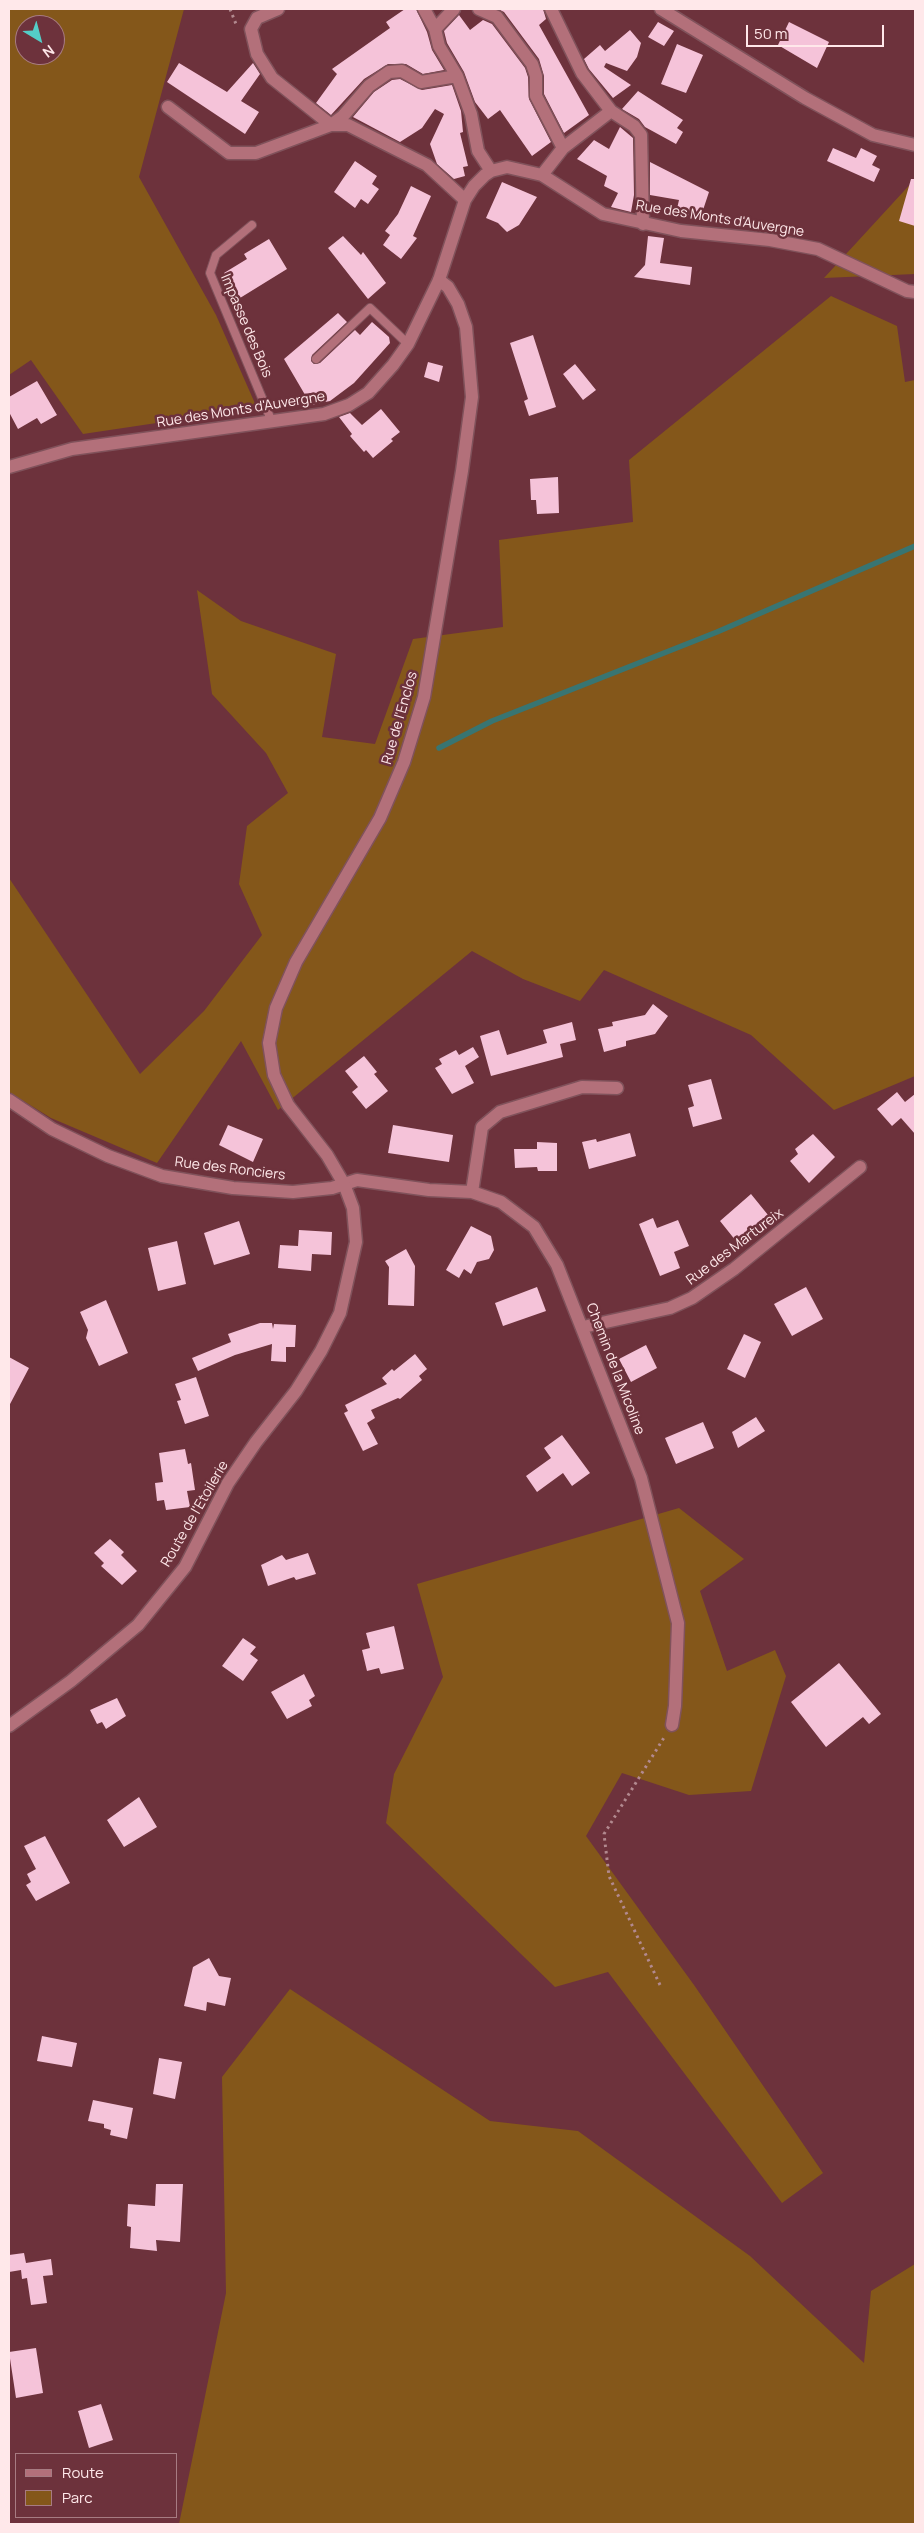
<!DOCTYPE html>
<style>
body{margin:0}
#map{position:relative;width:924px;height:2533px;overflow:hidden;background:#6d323c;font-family:Manrope,sans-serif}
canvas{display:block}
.frame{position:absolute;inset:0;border:10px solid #ffe8ea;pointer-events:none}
.legend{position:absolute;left:15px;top:2453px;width:162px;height:65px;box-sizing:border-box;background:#6d323c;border:1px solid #a77b82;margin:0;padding:6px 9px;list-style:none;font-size:15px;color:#ffe8ea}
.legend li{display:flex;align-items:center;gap:10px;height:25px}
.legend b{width:25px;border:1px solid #a77b82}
.north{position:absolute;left:15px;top:15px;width:50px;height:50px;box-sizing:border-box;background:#6d323c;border:1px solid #a77b82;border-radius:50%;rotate:143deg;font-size:14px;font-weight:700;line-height:20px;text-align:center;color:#ffe8ea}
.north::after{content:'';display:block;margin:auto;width:18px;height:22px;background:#54cdc7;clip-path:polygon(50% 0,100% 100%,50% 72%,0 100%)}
.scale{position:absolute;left:746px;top:25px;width:138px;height:22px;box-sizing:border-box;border:2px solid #ffe8ea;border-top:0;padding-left:6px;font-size:15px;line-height:18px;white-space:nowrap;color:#ffe8ea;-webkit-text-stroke:4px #6d323c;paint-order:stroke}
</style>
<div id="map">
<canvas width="924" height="2533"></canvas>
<div class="frame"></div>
<ul class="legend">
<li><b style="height:6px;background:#b3707a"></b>Route</li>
<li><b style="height:14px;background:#84571a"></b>Parc</li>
</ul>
<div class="north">N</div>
<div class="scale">50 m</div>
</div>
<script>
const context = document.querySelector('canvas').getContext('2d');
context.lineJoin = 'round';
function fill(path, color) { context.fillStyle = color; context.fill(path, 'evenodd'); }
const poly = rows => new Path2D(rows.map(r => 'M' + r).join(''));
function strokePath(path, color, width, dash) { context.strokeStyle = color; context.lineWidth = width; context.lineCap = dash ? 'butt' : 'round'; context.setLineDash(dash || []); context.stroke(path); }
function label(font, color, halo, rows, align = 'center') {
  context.font = font + ' Manrope,sans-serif'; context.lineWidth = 5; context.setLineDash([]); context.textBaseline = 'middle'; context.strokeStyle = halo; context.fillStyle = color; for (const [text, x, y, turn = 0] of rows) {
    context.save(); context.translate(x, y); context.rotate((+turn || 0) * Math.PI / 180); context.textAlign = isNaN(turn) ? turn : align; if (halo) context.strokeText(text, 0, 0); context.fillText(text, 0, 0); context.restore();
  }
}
fill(poly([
 [9,9,184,9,139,177,216,315,257,408,83,434,31,360,9,375],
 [25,25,55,25,55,55,25,55],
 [915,179,915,274,824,278],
 [831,296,897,326,905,382,915,380,915,1076,834,1110,751,1035,604,970,580,1001,523,979,472,951,278,1110,241,1041,157,1163,51,1118,9,1092,9,878,140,1074,204,1011,262,935,239,884,247,826,288,793,266,753,212,694,197,590,241,621,336,654,322,737,375,744,413,639,503,627,499,540,633,522,629,460],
 [679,1508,744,1559,700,1591,727,1671,775,1650,786,1676,751,1791,689,1795,622,1773,586,1836,694,1985,823,2173,782,2203,608,1972,555,1987,386,1823,394,1774,443,1677,417,1584],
 [290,1989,490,2121,578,2131,750,2256,864,2363,871,2291,915,2264,915,2524,179,2524,226,2293,222,2077]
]), '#84571a');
strokePath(poly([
 [439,748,492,721,717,632,915,546]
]), '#387572', 5.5);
fill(poly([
 [405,9,416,9,427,32,432,50,444,70,423,74,406,64,388,64,364,79,331,115,316,103,337,74,332,69,390,28,386,22],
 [498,9,543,9,546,19,539,25,589,115,564,133,544,94,544,76,539,59,504,12],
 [459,15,470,30,483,20,492,24,525,68,528,77,529,99,551,142,532,156,500,110,488,119,475,102,464,72,447,43,444,31],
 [658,22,674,31,664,46,648,37],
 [789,22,829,42,817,68,778,45],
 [630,30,641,43,637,57,627,71,606,63,604,67,631,85,613,98,589,69,584,59,600,45,605,51],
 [677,44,703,55,686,93,661,84],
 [179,63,227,92,253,63,260,74,241,101,259,112,245,134,167,82],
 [400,79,422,90,452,85,461,111,463,132,460,133,468,166,463,167,465,176,454,179,437,164,430,144,444,114,435,109,422,128,400,142,353,117,374,92,392,80],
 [638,91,683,120,677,128,683,132,676,144,645,127,639,119,622,109],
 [620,127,633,138,634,195,631,212,611,207,618,193,604,186,607,176,577,159,594,140,609,149],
 [833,148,856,158,861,148,877,156,872,165,880,169,874,182,827,161],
 [355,161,377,176,372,184,379,189,368,204,361,199,355,208,334,192],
 [650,162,709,192,700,219,676,213,679,200,650,195],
 [911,179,915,179,915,226,899,221],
 [502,182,537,197,519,225,507,232,498,223,486,218],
 [411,186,431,196,413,236,417,238,401,259,383,245,390,235,385,231,398,214],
 [343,236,361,255,363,252,386,283,368,299,328,248],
 [648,236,664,238,660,263,692,267,690,285,634,277,645,265],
 [269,239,287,269,240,298,224,273,247,259,244,254],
 [338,313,347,322,312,355,311,361,314,364,320,363,355,330,360,335,372,322,389,337,390,343,354,383,330,401,311,405,284,359],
 [533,335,556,407,529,416,524,401,528,399,510,343],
 [428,362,443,366,439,382,424,377],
 [575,364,596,390,583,400,563,374],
 [37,381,57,415,41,424,37,418,18,429,9,412,9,397],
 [381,409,400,432,391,439,393,441,373,458,366,450,364,452,350,436,352,434,339,417,350,413,362,425],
 [558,477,559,513,537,514,536,500,531,500,530,479],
 [653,1004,668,1016,655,1034,626,1041,626,1046,604,1052,598,1029,613,1026,612,1022,645,1015],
 [572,1022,576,1040,560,1044,563,1057,491,1076,480,1036,499,1030,507,1055,547,1043,543,1030],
 [473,1047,479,1057,465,1066,474,1083,452,1094,435,1068,442,1064,439,1059,456,1050,459,1055],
 [364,1056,377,1072,374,1074,388,1091,366,1109,352,1092,358,1087,345,1071],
 [711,1079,722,1119,693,1127,688,1108,694,1106,688,1085],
 [897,1092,905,1102,915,1094,915,1134,901,1118,892,1126,877,1109],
 [228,1125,263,1139,253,1162,219,1145],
 [393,1125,453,1135,449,1162,388,1153],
 [630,1133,636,1156,589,1169,582,1142,596,1139,597,1142],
 [813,1134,835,1157,809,1183,790,1161,798,1154,795,1149],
 [537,1142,557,1143,557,1171,538,1171,537,1167,515,1168,514,1149,537,1149],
 [751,1194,768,1215,736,1241,720,1221],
 [653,1218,657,1228,678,1220,689,1246,674,1252,680,1268,660,1276,639,1224],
 [239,1221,250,1254,214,1265,204,1233],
 [471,1226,491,1236,494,1250,489,1259,477,1262,471,1274,464,1269,459,1278,446,1270],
 [299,1230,332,1232,331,1255,312,1254,311,1271,278,1268,280,1245,298,1246],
 [177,1241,186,1284,158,1291,148,1248],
 [406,1249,415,1266,414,1306,388,1305,389,1267,385,1261],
 [537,1287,546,1311,503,1326,495,1303],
 [806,1287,823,1319,792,1336,774,1304],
 [106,1300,128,1353,99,1366,86,1338,88,1330,80,1312],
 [260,1323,272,1323,273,1329,274,1324,296,1325,295,1347,286,1347,286,1362,271,1361,272,1344,235,1355,198,1371,192,1358,231,1342,228,1334],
 [744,1334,761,1342,745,1378,727,1369],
 [646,1345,657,1368,631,1382,619,1359],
 [415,1354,427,1369,419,1376,422,1380,400,1399,398,1398,371,1410,375,1418,367,1423,378,1444,363,1451,344,1413,348,1411,345,1405,387,1384,382,1378,392,1369,394,1371],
 [9,1357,29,1368,9,1406],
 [196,1377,209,1416,185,1424,177,1401,181,1400,175,1384],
 [756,1417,765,1431,738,1448,732,1432],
 [703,1422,714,1448,676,1464,665,1438],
 [562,1435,590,1473,572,1486,563,1473,537,1492,526,1476,551,1458,544,1448],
 [185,1449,188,1464,191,1463,195,1490,187,1491,190,1507,166,1510,164,1500,157,1501,155,1483,163,1482,159,1453],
 [110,1539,124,1552,121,1555,137,1571,122,1585,101,1566,104,1563,94,1553],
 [308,1553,316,1574,296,1580,294,1577,268,1586,261,1565,282,1555,286,1560],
 [394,1626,404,1669,381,1674,379,1668,367,1671,362,1650,370,1648,366,1633],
 [243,1638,256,1647,250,1654,258,1660,243,1681,222,1666],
 [839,1663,881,1714,869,1724,863,1717,826,1747,791,1702],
 [304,1674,315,1696,309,1700,312,1706,287,1719,271,1692],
 [117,1698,126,1716,106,1729,102,1722,97,1724,90,1710],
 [139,1797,157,1827,124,1847,107,1820],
 [45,1836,70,1883,36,1901,26,1885,31,1882,27,1874,36,1869,24,1846],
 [209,1958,219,1976,231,1978,225,2006,207,2002,206,2011,184,2006,193,1967],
 [42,2036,77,2043,72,2067,37,2061],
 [159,2058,182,2062,175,2099,153,2094],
 [93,2100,133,2108,127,2139,110,2135,111,2130,104,2128,104,2124,88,2121],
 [156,2184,183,2184,180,2242,156,2240,157,2251,130,2248,131,2227,127,2226,128,2204,155,2206],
 [24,2253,26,2263,51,2259,53,2275,43,2276,47,2303,31,2305,27,2278,22,2279,21,2270,9,2272,9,2255],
 [36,2348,43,2393,16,2398,9,2352],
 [101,2404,113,2440,89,2448,78,2411]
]), '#f5c3d9');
const service = poly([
 [252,225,216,255,210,273,272,422],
 [316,359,370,308,408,344]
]);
const minor = poly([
 [278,9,257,18,251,29,257,54,272,78,331,125,348,125,427,165,465,200],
 [424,9,435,29,439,46,457,76,471,114,478,151,491,171],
 [479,9,497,17,532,64,536,76,536,96,563,148],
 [551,9,582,73,611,111,634,126,641,135,643,224],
 [661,9,805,98,873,135,915,145],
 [435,29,454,9],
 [168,107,229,153,256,153,331,125,343,116,369,86,389,72,402,71,421,82,457,76],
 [542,175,563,148,611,111],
 [439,280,465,200,474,186,485,175,491,171,507,167,542,175,603,214,681,231,770,240,818,249,907,291,915,292],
 [9,1100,52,1129,108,1156,162,1176,233,1188,293,1192,332,1188,357,1180,429,1190,472,1192,501,1202,534,1227,557,1265,641,1478,678,1623,675,1706,672,1725],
 [472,1192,482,1127,500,1112,582,1087,617,1088],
 [583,1327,670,1308,692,1298,734,1269,860,1167]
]);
const tertiary = poly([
 [9,467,72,449,324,414,349,405,368,393,393,365,408,344,439,280,448,287,458,304,466,327,472,397,462,471,424,697,404,762,380,818,296,962,276,1008,269,1043,274,1075,288,1105,327,1155,344,1184,353,1208,356,1242,340,1313,321,1351,296,1391,256,1442,228,1483,185,1567,138,1625,71,1681,9,1726]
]);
strokePath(service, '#80525b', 10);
strokePath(minor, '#80525b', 15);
strokePath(tertiary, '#80525b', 15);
strokePath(poly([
 [230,9,236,24],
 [660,1985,609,1876,604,1834,665,1736]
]), '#b2898f', 3, [2.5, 4]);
strokePath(service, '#b3707a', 8);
strokePath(minor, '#b3707a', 12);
strokePath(tertiary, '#b3707a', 12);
label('14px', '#ffe8ea', '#6d323c', [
 ["Rue des Monts d'Auvergne",720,219,9],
 ["Impasse des Bois",246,326,67],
 ["Rue des Monts d'Auvergne",241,410,-9],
 ["Rue de l'Enclos",400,718,-74],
 ["Rue des Ronciers",230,1169,7],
 ["Rue des Martureix",735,1247,-37],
 ["Chemin de la Micoline",615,1369,69],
 ["Route de l'Etoilerie",195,1514,-60]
]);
</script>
